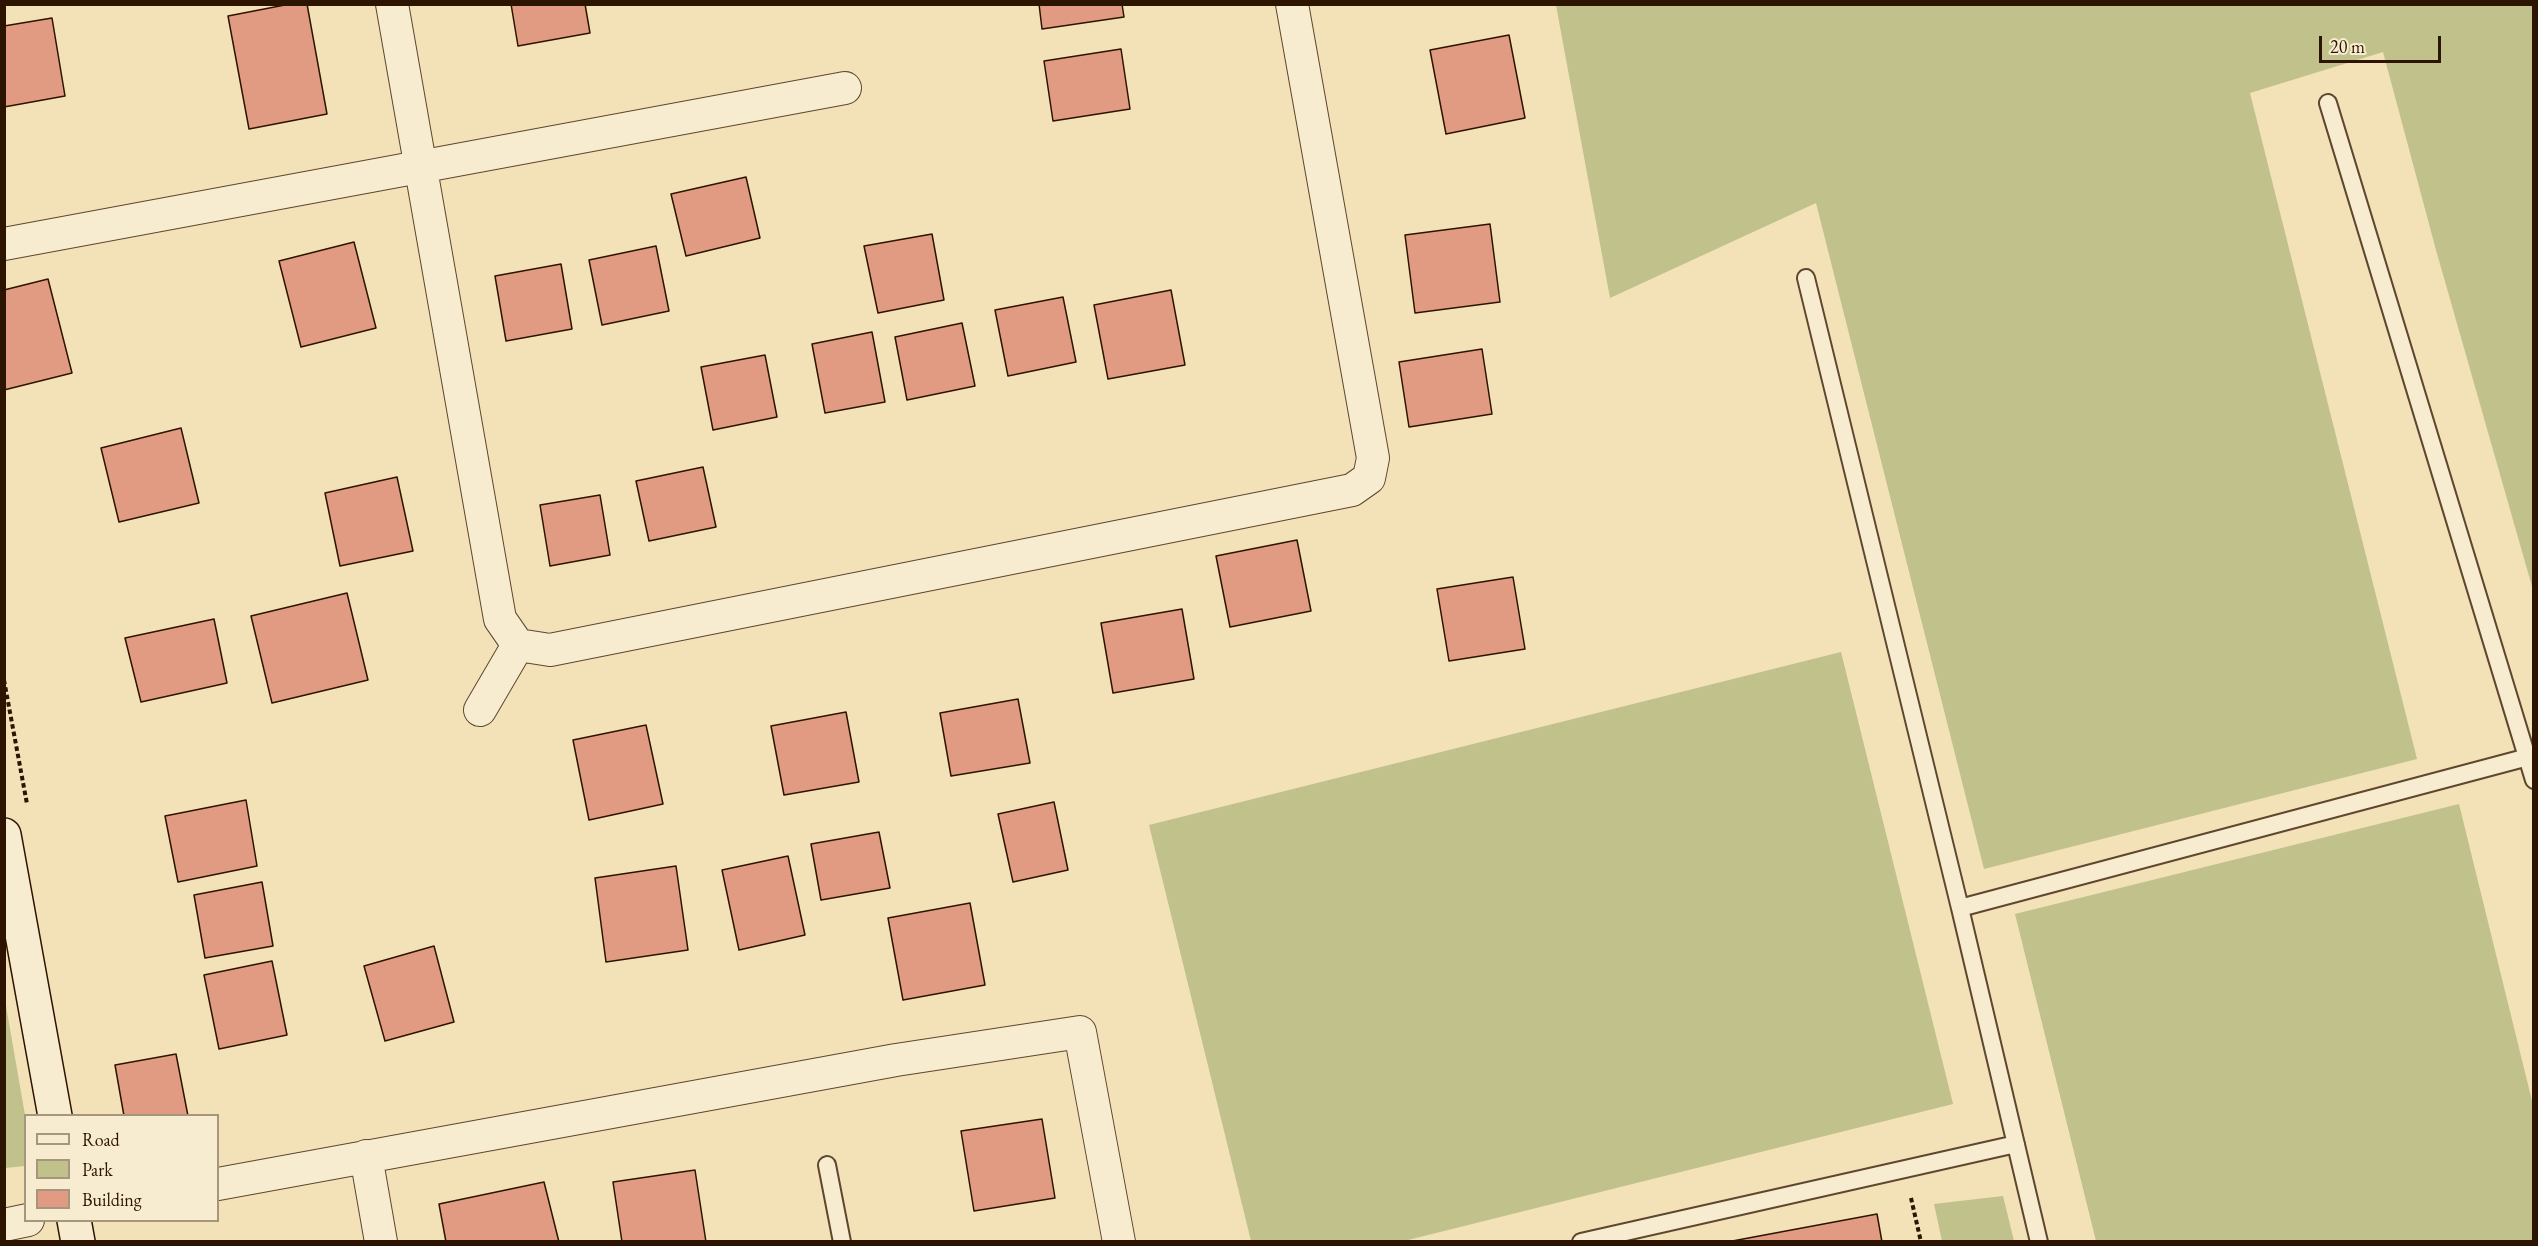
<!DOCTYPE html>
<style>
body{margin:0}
#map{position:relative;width:2538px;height:1246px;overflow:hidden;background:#f3e1b7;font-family:"EB Garamond",serif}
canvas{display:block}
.frame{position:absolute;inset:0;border:6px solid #2d1400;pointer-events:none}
.legend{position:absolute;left:24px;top:1114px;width:195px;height:108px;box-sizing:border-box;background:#f7ecd0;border:2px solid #a6967d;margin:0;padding:8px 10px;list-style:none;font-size:18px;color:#2d1400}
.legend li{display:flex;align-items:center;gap:12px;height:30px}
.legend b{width:30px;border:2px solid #a6967d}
.scale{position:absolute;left:2319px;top:36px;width:122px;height:27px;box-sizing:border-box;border:3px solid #2d1400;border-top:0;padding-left:8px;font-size:18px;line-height:21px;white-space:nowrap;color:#2d1400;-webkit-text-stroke:4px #f7ecd0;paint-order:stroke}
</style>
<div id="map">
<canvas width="2538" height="1246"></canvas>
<div class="frame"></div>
<ul class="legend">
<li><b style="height:8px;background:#f7ecd0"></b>Road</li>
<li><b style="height:16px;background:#c0c18b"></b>Park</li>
<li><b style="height:16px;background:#e19b83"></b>Building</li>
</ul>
<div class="scale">20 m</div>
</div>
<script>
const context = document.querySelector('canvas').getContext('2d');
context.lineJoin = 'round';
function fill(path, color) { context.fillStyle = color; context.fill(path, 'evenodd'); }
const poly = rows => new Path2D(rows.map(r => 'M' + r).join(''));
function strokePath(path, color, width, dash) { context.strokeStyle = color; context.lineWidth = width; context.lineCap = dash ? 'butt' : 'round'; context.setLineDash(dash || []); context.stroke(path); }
fill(poly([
 [1556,5,2533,5,2533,590,2436,250,2383,52,2250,93,2417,759,1984,869,1816,203,1610,298],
 [1841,652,1953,1104,1404,1241,1251,1241,1149,825],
 [2459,804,2533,1105,2533,1241,2096,1241,2015,914],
 [5,1000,26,1121,25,1166,5,1168],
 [2003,1196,2014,1241,1942,1241,1934,1204]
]), '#c0c18b');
const building = poly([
 [290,4,307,4,327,114,249,129,228,16,290,4],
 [511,4,585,4,590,33,518,46,511,4],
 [1039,4,1122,4,1124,17,1042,29,1039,4],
 [52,18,65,96,4,107,4,26,52,18],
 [1509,35,1525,118,1446,134,1430,50,1509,35],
 [1121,49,1130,109,1053,121,1044,61,1121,49],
 [746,177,760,238,686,256,671,194,746,177],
 [1490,224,1500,302,1415,313,1405,235,1490,224],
 [932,234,944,300,878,313,864,246,932,234],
 [354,242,376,328,301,347,279,261,354,242],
 [656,246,669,311,602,325,589,260,656,246],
 [561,264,572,329,506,341,495,276,561,264],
 [48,279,72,373,4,390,4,290,48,279],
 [1171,290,1185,365,1108,379,1094,305,1171,290],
 [1063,297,1076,362,1008,376,995,310,1063,297],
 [962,323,975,386,907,400,895,337,962,323],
 [872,332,885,402,825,413,812,344,872,332],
 [1482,349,1492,414,1409,427,1399,362,1482,349],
 [765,355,777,417,713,430,701,367,765,355],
 [181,428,199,503,119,522,101,448,181,428],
 [703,467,716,527,649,541,636,481,703,467],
 [397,477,413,551,340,566,325,493,397,477],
 [600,495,610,555,550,566,540,505,600,495],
 [1297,540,1311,611,1230,627,1216,556,1297,540],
 [1513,577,1525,649,1449,661,1437,589,1513,577],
 [347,593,368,680,272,703,251,616,347,593],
 [1182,609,1194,679,1113,693,1101,623,1182,609],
 [214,619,227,683,141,702,125,638,214,619],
 [1018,699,1030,763,951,776,940,713,1018,699],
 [846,712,859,782,784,795,771,726,846,712],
 [646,725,663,804,589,820,573,740,646,725],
 [246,800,257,866,178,882,165,816,246,800],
 [1054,802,1068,870,1013,882,998,814,1054,802],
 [879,832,890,888,821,900,811,844,879,832],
 [788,856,805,935,739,950,722,870,788,856],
 [676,866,688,950,606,962,595,878,676,866],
 [262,882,273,946,205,958,194,895,262,882],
 [970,903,985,985,903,1000,888,918,970,903],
 [434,946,454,1022,385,1041,364,966,434,946],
 [272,961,287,1035,219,1049,204,975,272,961],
 [176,1054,188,1116,124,1116,115,1065,176,1054],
 [1042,1119,1055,1198,974,1211,961,1131,1042,1119],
 [695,1170,706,1242,622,1242,613,1182,695,1170],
 [544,1182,559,1242,446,1242,439,1204,544,1182],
 [1877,1214,1882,1242,1727,1242,1877,1214]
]);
fill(building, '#e19b83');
strokePath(building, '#2d1400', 1.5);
const lane = poly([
 [2328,103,2534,780],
 [1806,278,1960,908],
 [827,1165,842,1242],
 [1581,1242,2016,1144],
 [2039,1242,1960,908,2528,757]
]);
const street = poly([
 [392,4,500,619,518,645,550,650,1352,490,1369,478,1373,458,1292,4],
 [4,244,845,88],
 [480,710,518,645],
 [366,1156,381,1242],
 [218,1184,896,1060,1080,1032,1119,1242],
 [4,1225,28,1220]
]);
const secondary = poly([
 [4,835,55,1116],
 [74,1220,78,1242]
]);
strokePath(lane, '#5e472e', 20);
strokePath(street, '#5e472e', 34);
strokePath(secondary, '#2d1400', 36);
strokePath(poly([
 [4,680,27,804],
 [1911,1198,1921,1242]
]), '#2d1400', 4, [4.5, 3]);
strokePath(lane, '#f7ecd0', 16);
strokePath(street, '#f7ecd0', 32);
strokePath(secondary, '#f7ecd0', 33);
</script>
